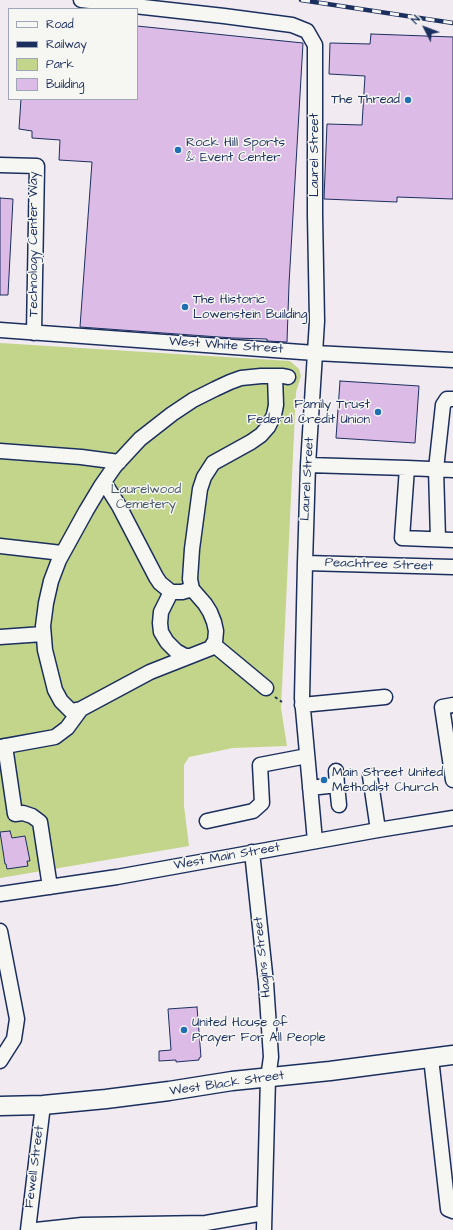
<!DOCTYPE html>
<style>
body{margin:0}
#map{position:relative;width:453px;height:1230px;overflow:hidden;background:#f1eaf0;font-family:"Architects Daughter",sans-serif}
canvas{display:block}
.legend{position:absolute;left:8px;top:8px;width:130px;height:92px;box-sizing:border-box;background:#f6f6f2;border:1px solid #9ea6b7;margin:0;padding:5px 7px;list-style:none;font-size:12px;color:#1b2f5e}
.legend li{display:flex;align-items:center;gap:8px;height:20px}
.legend b{width:20px;border:1px solid #9ea6b7}
.north{position:absolute;left:405px;top:8px;width:40px;height:40px;-webkit-text-stroke:3px #f6f6f2;paint-order:stroke;rotate:312deg;font-size:11px;font-weight:700;line-height:16px;text-align:center;color:#1b2f5e}
.north::after{content:'';display:block;margin:auto;width:14px;height:18px;background:#1b2f5e;clip-path:polygon(50% 0,100% 100%,50% 72%,0 100%)}
</style>
<div id="map">
<canvas width="453" height="1230"></canvas>
<ul class="legend">
<li><b style="height:5px;background:#f6f6f2"></b>Road</li>
<li><b style="height:5px;background:#1b2f5e"></b>Railway</li>
<li><b style="height:11px;background:#c3d58a"></b>Park</li>
<li><b style="height:11px;background:#dcbbe6"></b>Building</li>
</ul>
<div class="north">N</div>
</div>
<script>
const context = document.querySelector('canvas').getContext('2d');
context.lineJoin = 'round';
function fill(path, color) { context.fillStyle = color; context.fill(path, 'evenodd'); }
const poly = rows => new Path2D(rows.map(r => 'M' + r).join(''));
function strokePath(path, color, width, dash) { context.strokeStyle = color; context.lineWidth = width; context.lineCap = dash ? 'butt' : 'round'; context.setLineDash(dash || []); context.stroke(path); }
function label(font, color, halo, rows, align = 'center') {
  context.font = font + ' "Architects Daughter",sans-serif'; context.lineWidth = 3; context.setLineDash([]); context.textBaseline = 'middle'; context.strokeStyle = halo; context.fillStyle = color; for (const [text, x, y, turn = 0] of rows) {
    context.save(); context.translate(x, y); context.rotate((+turn || 0) * Math.PI / 180); context.textAlign = isNaN(turn) ? turn : align; if (halo) context.strokeText(text, 0, 0); context.fillText(text, 0, 0); context.restore();
  }
}
fill(poly([
 [0,343,290,361,299,369,301,376,296,392,281,708,287,746,233,748,189,757,184,765,184,806,189,846,0,878]
]), '#c3d58a');
const building = poly([
 [137,26,303,43,289,284,287,342,267,341,267,339,233,338,80,327,92,162,59,160,60,140,32,138,32,131,19,129,21,99,137,99,137,26],
 [371,34,453,37,453,199,397,197,397,202,324,199,327,124,362,125,365,76,329,74,330,43,370,44,371,34],
 [0,198,13,199,8,295,0,295,0,198],
 [340,381,419,386,415,443,336,438,340,381],
 [10,831,12,838,25,836,30,861,27,861,28,866,7,869,6,864,5,864,0,832,10,831],
 [197,1007,201,1057,199,1058,199,1060,176,1062,176,1060,159,1061,159,1051,171,1050,168,1009,197,1007]
]);
fill(building, '#dcbbe6');
strokePath(building, '#1b2f5e', 1);
const minor = poly([
 [81,0,224,16,292,25,307,31,315,45,315,215,317,321,308,465,305,563,302,698,315,841],
 [0,165,37,166,34,333],
 [0,330,315,353,453,360],
 [275,376,276,405,274,415,268,427,261,435,251,442,213,463,204,477,200,489,192,549,190,579,192,589,205,604,210,612,214,622,216,631,215,642,211,648,150,672,81,709,71,711,61,701,55,690,45,650,43,626,46,603,51,581,59,560,86,511,101,486,115,466,140,439,172,414,193,400,215,389,230,382,241,378,261,376,283,376,288,377],
 [0,451,81,457,119,462],
 [308,465,407,468,402,538,453,540],
 [407,468,453,470],
 [104,482,119,506,156,577,160,583,171,592,182,592,192,589],
 [438,539,436,469,443,405,447,399,453,399],
 [0,546,62,553],
 [305,563,453,567],
 [171,592,161,612,160,623,161,632,167,642,176,651,185,656,191,656],
 [0,637,43,634],
 [213,644,266,688],
 [302,705,385,697],
 [453,705,442,707,453,780],
 [5,746,15,814,23,813,32,816,40,822,50,887],
 [0,747,55,737,67,728,81,709],
 [370,776,378,830],
 [337,785,339,805],
 [310,788,337,785,336,771],
 [207,821,253,811,262,803,260,765,307,756],
 [252,852,266,983,271,1057,268,1078,264,1230],
 [0,894,117,877,378,830,453,818],
 [0,931,17,1019,14,1039,0,1061],
 [431,1058,448,1209,453,1211],
 [28,1230,43,1105],
 [36,1230,82,1225,206,1223,264,1213]
]);
const major = poly([
 [0,1106,43,1105,106,1099,169,1091,232,1081,330,1071,453,1055]
]);
strokePath(minor, '#1b2f5e', 17);
strokePath(major, '#1b2f5e', 21);
strokePath(poly([
 [275,697,282,702]
]), '#1b2f5e', 2, [3, 3]);
strokePath(minor, '#f6f6f2', 14);
strokePath(major, '#f6f6f2', 18);
const rail = poly([
 [301,0,453,23]
]);
strokePath(rail, '#1b2f5e', 4.5);
strokePath(rail, '#f6f6f2', 3, [9]);
for (const [x, y, r, color] of [
 [408,100,4,"#1f6fb2"],
 [178,150,4,"#1f6fb2"],
 [185,307,4,"#1f6fb2"],
 [378,412,4,"#1f6fb2"],
 [324,780,4,"#1f6fb2"],
 [184,1030,4,"#1f6fb2"]
]) { const dot = new Path2D(); dot.arc(x, y, r, 0, 2 * Math.PI); context.fillStyle = color; context.fill(dot); strokePath(dot, '#f6f6f2', 1.5); }
label('13px', '#1b2f5e', '#f6f6f2', [
 ["The Thread",400,100,"right"],
 ["Rock Hill Sports",186,143],
 ["& Event Center",186,158],
 ["The Historic",193,300],
 ["Lowenstein Building",193,315],
 ["Family Trust",370,405,"right"],
 ["Federal Credit Union",370,420,"right"],
 ["Main Street United",332,773],
 ["Methodist Church",332,788],
 ["United House of",192,1023],
 ["Prayer For All People",192,1038]
], 'left');
label('13px', '#1b2f5e', '#f6f6f2', [
 ["Laurel Street",315,155,-90],
 ["Technology Center Way",34,244,-90],
 ["West White Street",226,346,4],
 ["Laurel Street",308,479,-87],
 ["Peachtree Street",379,565,2],
 ["West Main Street",227,857,-10],
 ["Hagins Street",263,957,-96],
 ["West Black Street",227,1084,-8],
 ["Fewell Street",35,1167,-83]
]);
label('13px', '#455869', '#f6f6f2', [
 ["Laurelwood",146,490],
 ["Cemetery",146,505]
]);
</script>
